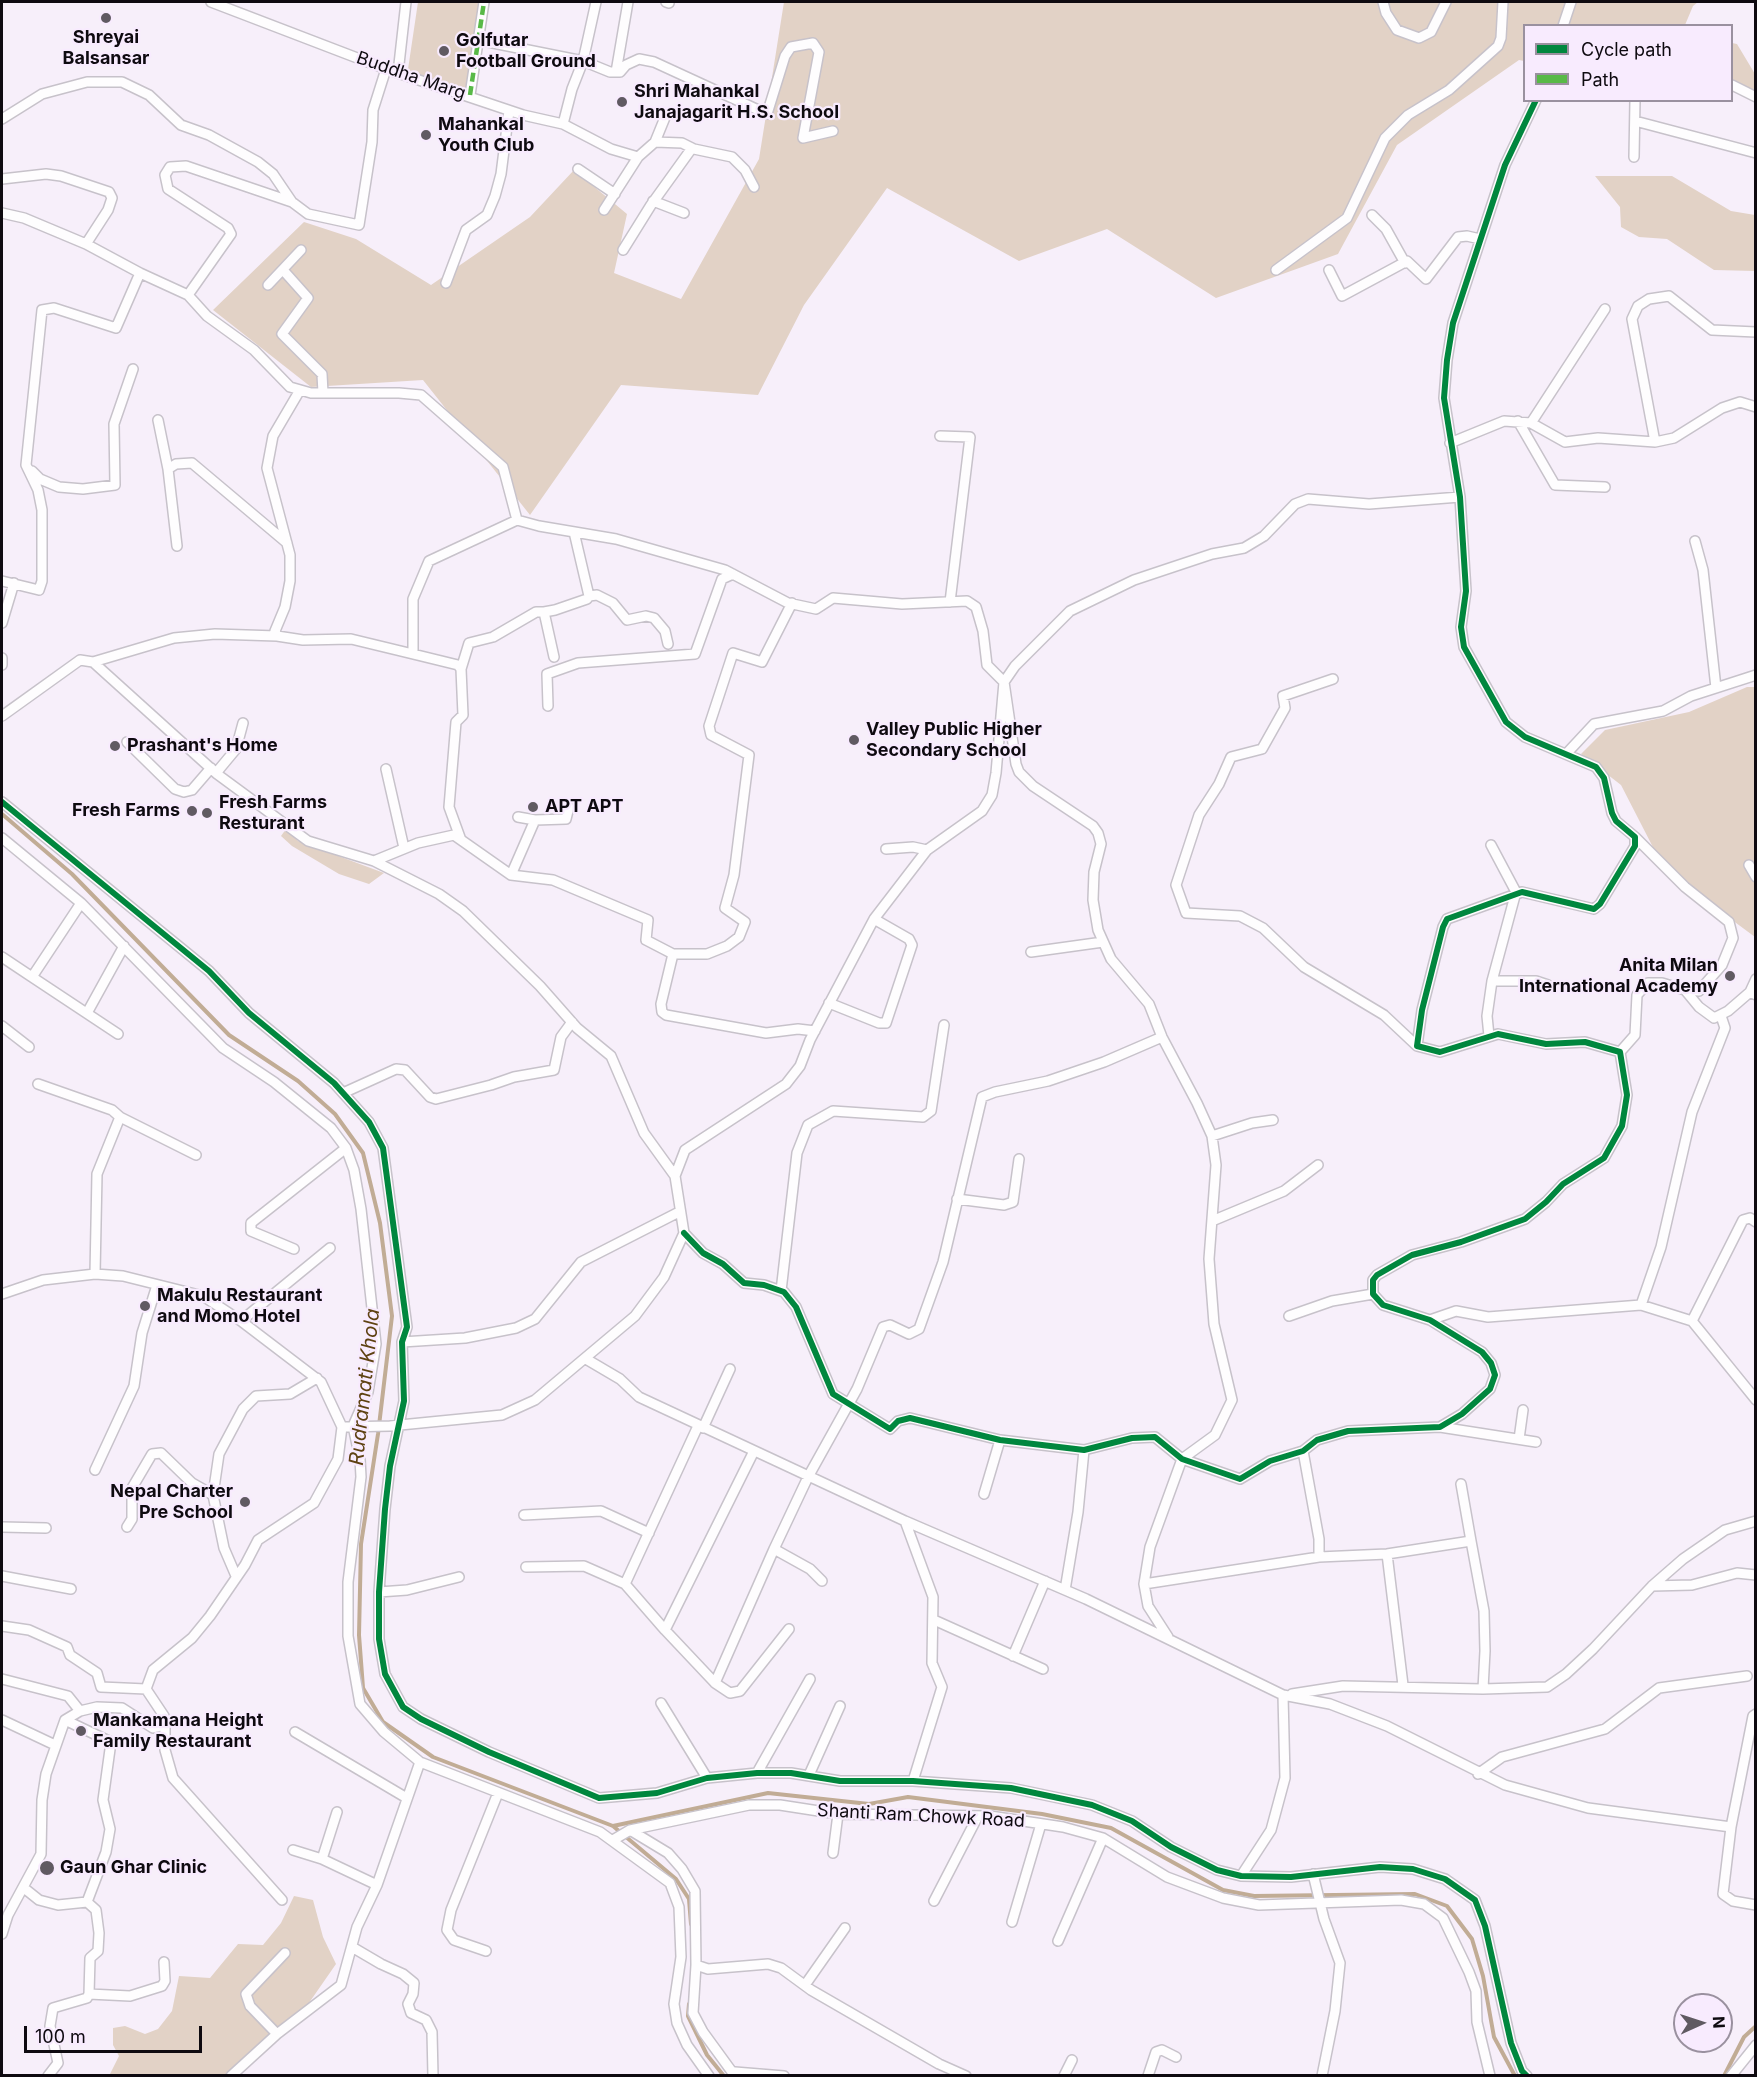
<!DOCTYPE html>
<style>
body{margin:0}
#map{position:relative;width:1757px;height:2077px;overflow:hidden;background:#f7effa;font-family:Inter,sans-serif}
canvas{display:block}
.frame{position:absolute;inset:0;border:3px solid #0e0a10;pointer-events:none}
.legend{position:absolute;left:1523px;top:24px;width:210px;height:78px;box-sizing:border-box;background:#f8ebfe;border:2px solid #9a919f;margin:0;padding:8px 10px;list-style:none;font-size:18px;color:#0e0a10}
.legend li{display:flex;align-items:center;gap:12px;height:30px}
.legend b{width:30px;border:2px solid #9a919f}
.north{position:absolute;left:1673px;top:1993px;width:60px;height:60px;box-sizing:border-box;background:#f8ebfe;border:2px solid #9a919f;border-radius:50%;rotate:87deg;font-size:16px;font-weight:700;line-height:24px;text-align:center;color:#0e0a10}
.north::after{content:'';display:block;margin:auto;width:21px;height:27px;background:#605a62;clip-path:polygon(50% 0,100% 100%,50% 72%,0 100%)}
.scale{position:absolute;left:24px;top:2026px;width:178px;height:27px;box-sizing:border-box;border:3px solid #0e0a10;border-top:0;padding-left:8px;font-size:18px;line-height:21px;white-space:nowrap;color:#0e0a10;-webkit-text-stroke:4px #f8ebfe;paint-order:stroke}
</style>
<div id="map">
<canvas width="1757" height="2077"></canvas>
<div class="frame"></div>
<ul class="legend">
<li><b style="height:8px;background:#00873e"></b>Cycle path</li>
<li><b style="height:8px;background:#58b947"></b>Path</li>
</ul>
<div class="north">N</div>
<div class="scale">100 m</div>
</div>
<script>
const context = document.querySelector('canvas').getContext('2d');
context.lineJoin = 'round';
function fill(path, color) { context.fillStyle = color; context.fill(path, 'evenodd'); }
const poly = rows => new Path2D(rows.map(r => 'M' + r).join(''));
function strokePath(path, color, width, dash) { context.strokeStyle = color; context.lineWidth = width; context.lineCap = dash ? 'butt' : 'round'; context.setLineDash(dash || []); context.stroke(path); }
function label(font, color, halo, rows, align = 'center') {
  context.font = font + ' Inter,sans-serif'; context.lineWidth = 4.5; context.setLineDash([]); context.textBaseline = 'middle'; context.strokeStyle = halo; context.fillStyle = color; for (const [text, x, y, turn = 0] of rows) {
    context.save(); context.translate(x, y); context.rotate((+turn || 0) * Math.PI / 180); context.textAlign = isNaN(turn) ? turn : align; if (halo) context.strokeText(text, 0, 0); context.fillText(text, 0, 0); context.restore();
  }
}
fill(poly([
 [418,2,484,2,470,95,407,76],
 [784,2,1698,2,1693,6,1685,25,1524,26,1524,61,1519,60,1397,145,1338,254,1216,298,1107,229,1019,261,887,188,804,305,758,395,621,385,530,515,423,380,311,387,213,310,304,222,356,239,431,285,530,217,574,170,627,214,614,273,681,299,759,159],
 [1732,43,1737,44,1755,74,1755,102,1747,94,1732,92],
 [1595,176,1672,176,1731,211,1755,215,1755,271,1714,270,1667,239,1639,237,1621,227,1620,207],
 [1747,687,1755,687,1755,937,1724,914,1658,857,1621,785,1581,754,1605,730,1689,712],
 [286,829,298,841,384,873,369,884,339,874,292,846,281,836],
 [294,1896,313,1900,323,1937,336,1964,295,2023,233,2075,109,2076,119,2056,113,2045,113,2028,125,2026,145,2034,158,2029,172,2011,179,1976,210,1978,238,1944,263,1945,281,1923]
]), '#e2d2c6');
strokePath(poly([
 [2,814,72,874,229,1035,298,1081,335,1114,363,1153,380,1223,392,1316,378,1434,361,1544,359,1635,363,1688,383,1722,433,1757,613,1826,676,1879,689,1899,691,1924],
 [613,1826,768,1793,869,1804,908,1797,1042,1814,1111,1828,1223,1890,1254,1896,1415,1894,1447,1906,1472,1939,1483,1976,1494,2037,1515,2076],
 [689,2004,688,2016,707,2055,724,2076],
 [1724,2076,1744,2037,1756,2026]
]), '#c1ac95', 4);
const street = poly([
 [211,2,386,69,523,115,563,124,572,89,583,61,596,2],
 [666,2,669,3],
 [1383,2,1386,13,1397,30,1419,38,1431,32,1446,2],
 [1563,26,1571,2],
 [478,40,583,61,610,72,620,72,626,65,639,59,654,62,767,114,785,56,791,47,813,43,819,52,803,138,833,131],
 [616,72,628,2],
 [398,73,406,2],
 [1732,85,1756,97],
 [470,95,484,2],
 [2,119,42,94,87,82,122,82,149,95,181,125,209,135,258,162,273,174,292,202],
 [1635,121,1756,153],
 [563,124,611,149,638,157,655,142,682,143,694,149,732,157,745,170,754,187],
 [655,142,666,115],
 [1634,157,1635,100],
 [578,169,615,194],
 [2,179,46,174,61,176,109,192,112,198,108,210,86,244],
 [653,201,684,213],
 [604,210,638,157],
 [2,213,24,218,86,244,140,273,116,328,54,308,42,310,26,465,38,490,42,510,42,581,39,590,2,581],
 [1372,215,1386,229,1405,263],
 [623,250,651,205,692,148],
 [283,270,308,298,282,334,322,374,323,393],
 [1276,270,1347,218,1385,138,1408,115,1449,90,1498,46,1501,38,1503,2],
 [1329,270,1342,296,1407,261,1426,279,1458,237,1467,236,1480,239],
 [140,273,188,295,207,316,254,350,290,387,311,393,399,393,421,395,503,467,517,520,539,526,616,539,725,570,788,603,816,609,833,598,902,604,967,601,976,607,983,631,987,665,1004,682,1016,764,1019,772,1033,786,1093,826,1098,833,1101,844,1094,872,1093,900,1098,930,1111,959,1149,1004,1162,1037,1197,1103,1212,1136,1216,1165,1209,1259,1214,1324,1232,1400,1215,1435,1182,1459,1150,1547,1144,1584,1148,1606,1168,1637],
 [446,283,466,230,487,215,495,196,501,174,509,111],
 [268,285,301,250],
 [188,295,231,234,228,228,168,189,165,175,170,167,186,166,292,202,308,214,359,225,372,142,373,110,386,69],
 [300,390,273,436,267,468,290,555,290,581,285,607,275,631,277,636,303,640,351,639,413,654,413,599,429,561,517,520],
 [158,420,168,469,177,546],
 [1518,421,1555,485,1605,487],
 [1531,423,1565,442,1598,438,1655,442,1632,319,1638,306,1649,299,1669,296,1712,330,1756,332],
 [940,436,970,437,950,602],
 [1655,442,1674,438,1722,408,1740,402,1756,407],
 [1450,443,1504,421,1531,423,1605,309],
 [168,469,176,464,192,463,287,543],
 [32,471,40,479,59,487,83,489,115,485,114,424,133,369],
 [1695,541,1703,570,1716,688],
 [589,596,597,595,613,603,627,620,646,616,654,618,665,631,668,644],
 [544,612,555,610,587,599,589,596,574,532],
 [2,623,14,583],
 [413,654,458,665,461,669,463,715,456,722,449,807,461,840],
 [2,658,2,665],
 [93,662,174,638,215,634,277,636],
 [461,669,469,643,493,637,536,612,544,612,554,657],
 [1333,679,1283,696,1285,708,1262,749,1231,757,1219,784,1199,815,1176,885,1186,913,1240,916,1263,928,1304,967,1384,1015,1417,1046],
 [548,706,547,674,578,663,695,654,722,579,733,574],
 [2,716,80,660,93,662,217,774,308,841,374,861,439,894,463,911,540,986,577,1028,611,1056,644,1133,675,1176],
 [127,742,175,789,184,792,192,790,211,768],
 [1567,753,1594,724,1663,711,1691,696,1756,675],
 [386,769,404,848],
 [216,773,236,749,243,723],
 [2,802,209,971,249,1013,334,1083,369,1122,383,1148,407,1327,402,1342,404,1401,390,1466,385,1509,379,1592,379,1639,385,1674,403,1707,421,1719,489,1752,599,1798,657,1793,707,1778,757,1773,791,1773,840,1781,913,1781,1011,1788,1092,1805,1132,1821,1171,1847,1217,1870,1241,1876,1291,1877,1380,1867,1413,1869,1445,1879,1475,1900,1485,1926,1511,2043,1522,2071,1527,2076],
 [518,817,535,820],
 [2,838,81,903,223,1048,274,1082,331,1128,346,1148,354,1170,361,1209,376,1344,368,1392,353,1426,360,1459,361,1477,348,1582,348,1636,360,1704,384,1732,420,1762,600,1832,670,1883,679,1907,681,1957,674,2004,677,2023,687,2045,709,2076],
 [1491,845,1516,892,1492,981],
 [886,849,913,847,927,850],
 [374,861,418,843,454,835,511,875,553,880,648,920,646,940,673,954,661,1004,662,1012,666,1015,766,1033,798,1029,815,1031],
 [1749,865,1756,877],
 [511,875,535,820,566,819,569,807],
 [81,903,32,977,118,1034],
 [1031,952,1103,942],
 [673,954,707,954,727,946,739,937,745,922,725,908,734,875,749,755,711,735,709,726,733,653,762,662,792,603],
 [2,957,32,977],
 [1685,990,1699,1007,1714,1018,1728,1011,1750,992,1756,995],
 [1750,992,1756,979],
 [829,1003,879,1023,886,1023,912,945,909,939,874,919],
 [87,1013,124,946],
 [2,1026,29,1047],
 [1489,1036,1487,1016,1492,981,1536,981,1548,985],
 [1620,1052,1635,1035,1637,995,1648,983,1662,983,1685,990,1699,991,1722,965,1733,938,1729,922,1685,887,1635,837],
 [38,1084,112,1110,120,1117,196,1155],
 [343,1093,396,1069,405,1070,430,1097,436,1099,491,1085,514,1077,554,1070,561,1037,572,1022],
 [1212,1136,1252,1123,1273,1120],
 [957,1199,1004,1205,1013,1202,1019,1159],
 [1212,1221,1284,1191,1318,1165],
 [684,1233,703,1253,723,1264,744,1283,764,1285,784,1292,796,1307,833,1394,890,1429,898,1421,910,1418,1000,1440,1084,1450,1132,1438,1155,1437,1182,1459,1240,1479,1270,1461,1303,1451,1317,1440,1348,1431,1440,1427,1462,1414,1490,1389,1495,1375,1491,1363,1482,1352,1430,1320,1383,1305,1373,1294,1373,1280,1377,1275,1412,1255,1461,1242,1525,1219,1546,1202,1563,1184,1604,1158,1622,1126,1627,1095,1620,1052,1585,1042,1546,1044,1498,1034,1440,1052,1417,1046,1422,1010,1443,927,1447,919,1522,892,1594,909,1600,904,1635,846,1635,837,1616,821,1612,813,1604,778,1596,767,1525,737,1506,722,1464,647,1461,627,1466,591,1460,497,1444,398,1447,360,1453,323,1505,165,1536,100],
 [294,1249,251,1231,251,1223,346,1148],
 [95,1274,97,1174,120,1117],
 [781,1291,797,1153,808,1125,833,1111,923,1117,931,1111,944,1025],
 [2,1294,43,1280,95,1274,123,1276,203,1296,241,1321,321,1382,342,1427,390,1426,502,1415,535,1400,635,1316,664,1277,684,1233,675,1176,685,1150,786,1084,800,1066,810,1040,874,919,927,850,982,811,992,795,996,773,1004,682,1015,666,1070,611,1134,580,1212,554,1244,548,1264,536,1295,504,1308,499,1369,504,1460,497],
 [1641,1305,1692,1321,1756,1400],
 [1289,1316,1332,1301,1373,1294],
 [1430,1320,1456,1311,1488,1317,1641,1305,1661,1247,1692,1112,1725,1028,1721,1016],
 [241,1321,330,1248],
 [1692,1321,1743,1220,1750,1218,1756,1222],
 [402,1342,465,1338,516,1328,535,1319,581,1262,679,1212],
 [586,1359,620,1379,639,1397,905,1521,1086,1599,1283,1695,1330,1704,1387,1726,1505,1785,1588,1808,1731,1827],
 [1440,1427,1536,1442],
 [703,1428,730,1369],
 [1519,1439,1523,1410],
 [1303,1451,1319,1539,1319,1557],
 [95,1470,134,1386,142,1333,157,1285],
 [1461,1484,1471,1541],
 [984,1494,1000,1440],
 [213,1495,219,1454,243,1409,256,1396,290,1394,317,1378],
 [524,1515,601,1511,649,1533],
 [905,1521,933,1597,932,1663,942,1687,913,1781],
 [2,1527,46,1528],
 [127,1527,132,1519,132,1488,152,1454,161,1453,192,1483,213,1495,224,1548,236,1576],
 [1387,1554,1403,1685],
 [526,1567,584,1566,625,1584,665,1630,754,1451],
 [2,1576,71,1589],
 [822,1581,810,1569,774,1549,808,1477,857,1389,883,1327,890,1325,909,1334,919,1329,943,1262,982,1097,995,1092,1048,1081,1104,1062,1162,1037],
 [625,1584,698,1426],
 [1144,1584,1319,1557,1387,1554,1471,1541,1484,1611,1485,1651,1483,1689],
 [1652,1586,1692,1585,1737,1573,1756,1575],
 [1065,1590,1078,1512,1084,1450],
 [379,1592,407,1590,459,1577],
 [934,1620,1043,1669],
 [2,1626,29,1630,67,1647,70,1655,97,1673,101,1687,146,1689],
 [665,1630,715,1683,730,1693,740,1691,789,1629],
 [1013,1656,1045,1581],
 [2,1679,68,1696,80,1711],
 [715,1683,774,1549],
 [1292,1694,1343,1686,1483,1689,1547,1687,1566,1674,1593,1649,1652,1586,1683,1559,1725,1530,1756,1521],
 [661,1703,707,1778],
 [1756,1714,1753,1716,1731,1827,1723,1894,1733,1901,1756,1905],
 [2,1720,55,1745],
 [165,1725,165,1750,173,1778,282,1900],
 [295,1732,405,1797],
 [757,1773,810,1679],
 [1478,1774,1502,1757,1605,1729,1659,1688,1747,1676],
 [809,1775,840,1706],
 [630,1830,668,1853,682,1869,695,1891,696,1965,693,2013,703,2032,735,2076],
 [613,1840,630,1830,749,1805,780,1805,838,1814,990,1816,1063,1827,1103,1838,1167,1877,1223,1898,1259,1905,1401,1900,1424,1904,1443,1918,1469,1972,1476,1991,1477,2022,1490,2076],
 [293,1850,322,1859,377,1885],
 [833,1853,838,1814],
 [322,1859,337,1812],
 [1313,1874,1324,1919,1340,1963,1335,2011,1322,2076],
 [1241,1876,1271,1830,1285,1778,1283,1695],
 [24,1888,39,1900,58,1905,87,1902],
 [934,1901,978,1816],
 [1012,1922,1041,1824],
 [2,1934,8,1915,41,1854,42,1800,46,1774,65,1720,80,1711,97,1707,122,1708,153,1728,165,1725,164,1716,146,1689,153,1670,192,1638,210,1616,245,1565,258,1540,314,1503,338,1459,342,1427],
 [1058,1941,1103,1838],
 [352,1947,381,1964,403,1974,414,1983,413,1994,408,2004,411,2013,426,2020,432,2032,433,2076],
 [486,1951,454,1940,447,1930,451,1910,498,1793],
 [696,1965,708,1969,768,1964,781,1968,811,1990,939,2064,966,2076],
 [805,1985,845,1928],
 [89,1994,130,1996,162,1986,165,1981,164,1962],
 [277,2034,250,2006,246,1994,285,1953],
 [735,2072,784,2076],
 [48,2076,58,2063,50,2026,53,2008,87,1998,89,1994,90,1958,98,1951,99,1933,96,1910,87,1902,106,1852,110,1829,103,1800,111,1742,65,1720],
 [231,2076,277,2034,341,1985,357,1927,377,1885,420,1762],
 [1064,2076,1072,2060],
 [1148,2076,1156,2052,1162,2050,1176,2057],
 [1731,2076,1756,2045]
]);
strokePath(street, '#c7c2ca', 12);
strokePath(street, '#fefdfe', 9);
strokePath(poly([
 [470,95,484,2]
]), '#58b947', 4.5, [9, 4.5]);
strokePath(poly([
 [2,802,209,971,249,1013,334,1083,369,1122,383,1148,407,1327,402,1342,404,1401,390,1466,385,1509,379,1592,379,1639,385,1674,403,1707,421,1719,489,1752,599,1798,657,1793,707,1778,757,1773,791,1773,840,1781,913,1781,1011,1788,1092,1805,1132,1821,1171,1847,1217,1870,1241,1876,1291,1877,1380,1867,1413,1869,1445,1879,1475,1900,1485,1926,1511,2043,1522,2071,1527,2076],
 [684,1233,703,1253,723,1264,744,1283,764,1285,784,1292,796,1307,833,1394,890,1429,898,1421,910,1418,1000,1440,1084,1450,1132,1438,1155,1437,1182,1459,1240,1479,1270,1461,1303,1451,1317,1440,1348,1431,1440,1427,1462,1414,1490,1389,1495,1375,1491,1363,1482,1352,1430,1320,1383,1305,1373,1294,1373,1280,1377,1275,1412,1255,1461,1242,1525,1219,1546,1202,1563,1184,1604,1158,1622,1126,1627,1095,1620,1052,1585,1042,1546,1044,1498,1034,1440,1052,1417,1046,1422,1010,1443,927,1447,919,1522,892,1594,909,1600,904,1635,846,1635,837,1616,821,1612,813,1604,778,1596,767,1525,737,1506,722,1464,647,1461,627,1466,591,1460,497,1444,398,1447,360,1453,323,1505,165,1536,100]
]), '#00873e', 6);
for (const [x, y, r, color] of [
 [106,18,6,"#605a62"],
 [444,51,6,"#605a62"],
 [622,102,6,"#605a62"],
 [426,135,6,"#605a62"],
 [854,740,6,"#605a62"],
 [115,746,6,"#605a62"],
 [533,807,6,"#605a62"],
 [192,811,6,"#605a62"],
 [207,813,6,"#605a62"],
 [1730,976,6,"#605a62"],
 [145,1306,6,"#605a62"],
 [245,1502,6,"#605a62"],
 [81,1731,6,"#605a62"],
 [47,1868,8,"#605a62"]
]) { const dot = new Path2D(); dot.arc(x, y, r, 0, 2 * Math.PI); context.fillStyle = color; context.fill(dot); strokePath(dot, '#f8ebfe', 2); }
label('bold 18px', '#0e0a10', '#f8ebfe', [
 ["Shreyai",106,38,"center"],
 ["Balsansar",106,59,"center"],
 ["Golfutar",456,41],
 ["Football Ground",456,62],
 ["Shri Mahankal",634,92],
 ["Janajagarit H.S. School",634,113],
 ["Mahankal",438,125],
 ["Youth Club",438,146],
 ["Valley Public Higher",866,730],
 ["Secondary School",866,751],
 ["Prashant's Home",127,746],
 ["Fresh Farms",219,803],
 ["Resturant",219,824],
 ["APT APT",545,807],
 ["Fresh Farms",180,811,"right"],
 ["Anita Milan",1718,966,"right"],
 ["International Academy",1718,987,"right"],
 ["Makulu Restaurant",157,1296],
 ["and Momo Hotel",157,1317],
 ["Nepal Charter",233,1492,"right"],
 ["Pre School",233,1513,"right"],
 ["Mankamana Height",93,1721],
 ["Family Restaurant",93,1742],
 ["Gaun Ghar Clinic",60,1868]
], 'left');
label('18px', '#0e0a10', '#f8ebfe', [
 ["Buddha Marg",411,76,19],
 ["Shanti Ram Chowk Road",921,1816,3]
]);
label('italic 20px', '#5e4212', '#f8ebfe', [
 ["Rudramati Khola",365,1387,-84]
]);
</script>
